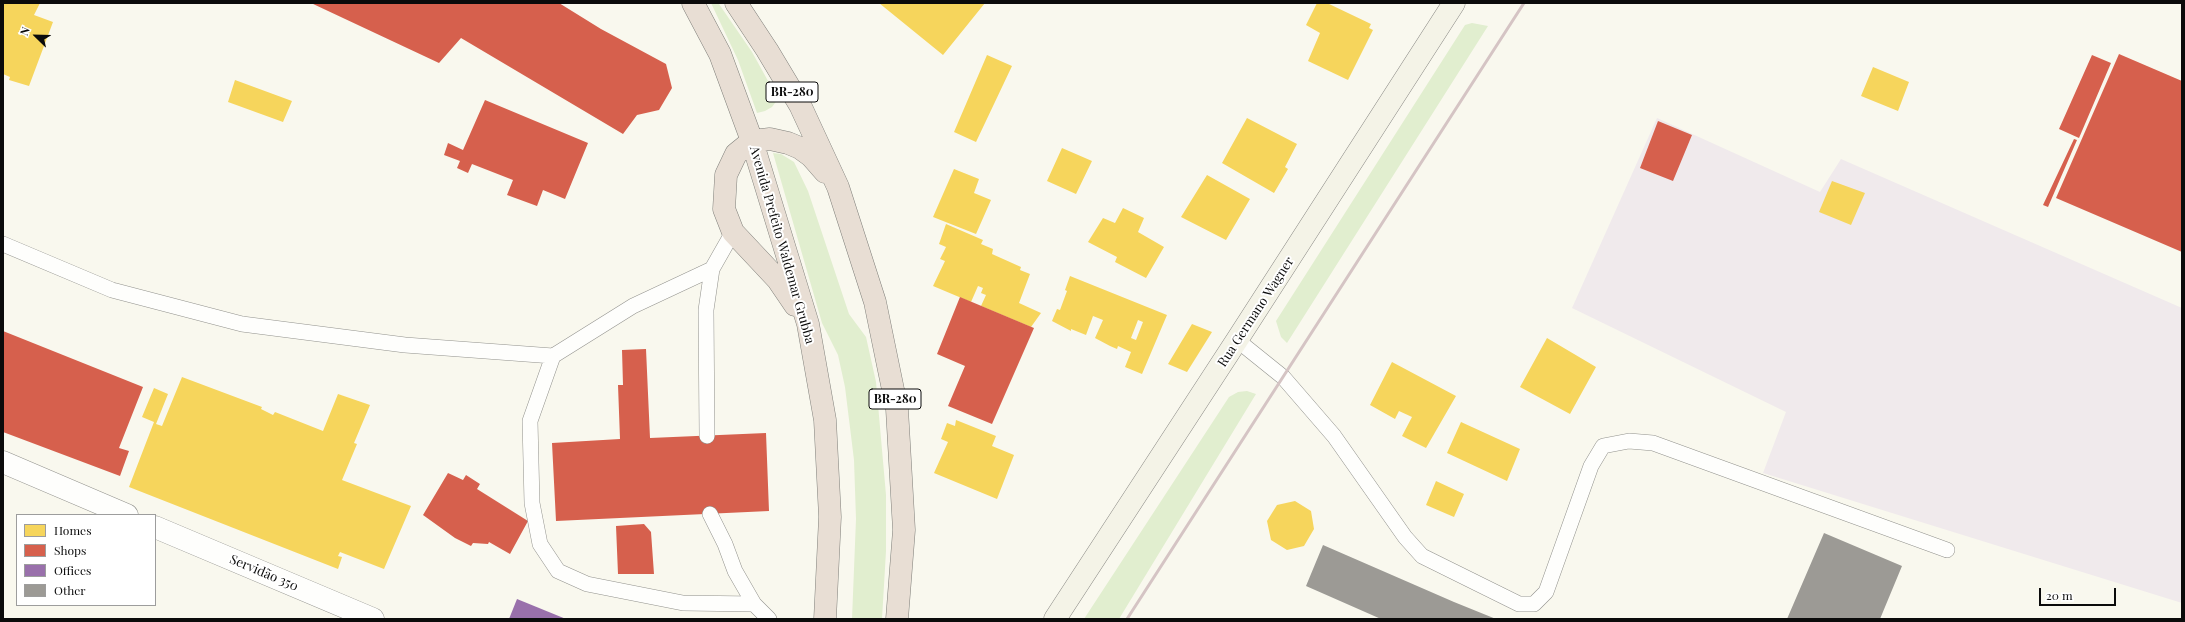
<!DOCTYPE html>
<meta charset="utf-8">
<style>
body{margin:0}
#map{position:relative;width:2185px;height:622px;overflow:hidden;background:#f9f8ee;font-family:"Playfair Display",serif}
canvas{display:block}
.frame{position:absolute;inset:0;border:4px solid #0b0b0b;pointer-events:none}
.legend{position:absolute;left:16px;top:514px;width:140px;height:92px;box-sizing:border-box;background:#fff;border:1px solid #9d9d9d;margin:0;padding:5px 7px;list-style:none;font-size:12px;color:#0b0b0b}
.legend li{display:flex;align-items:center;gap:8px;height:20px}
.legend b{width:20px;border:1px solid #9d9d9d}
.north{position:absolute;left:16px;top:16px;width:40px;height:40px;-webkit-text-stroke:3px #fff;paint-order:stroke;rotate:293deg;font-size:11px;font-weight:700;line-height:16px;text-align:center;color:#0b0b0b}
.north::after{content:'';display:block;margin:auto;width:14px;height:18px;background:#0b0b0b;clip-path:polygon(50% 0,100% 100%,50% 72%,0 100%)}
.scale{position:absolute;left:2039px;top:588px;width:77px;height:18px;box-sizing:border-box;border:2px solid #0b0b0b;border-top:0;padding-left:5px;font-size:12px;line-height:14px;white-space:nowrap;color:#0b0b0b;-webkit-text-stroke:3px #fff;paint-order:stroke}
</style>
<div id="map">
<canvas width="2185" height="622"></canvas>
<div class="frame"></div>
<ul class="legend">
<li><b style="height:11px;background:#f6d55c"></b>Homes</li>
<li><b style="height:11px;background:#d6604d"></b>Shops</li>
<li><b style="height:11px;background:#9970ab"></b>Offices</li>
<li><b style="height:11px;background:#9c9a95"></b>Other</li>
</ul>
<div class="north">N</div>
<div class="scale">20 m</div>
</div>
<script>
const context = document.querySelector('canvas').getContext('2d');
context.lineJoin = 'round';
function fill(path, color) { context.fillStyle = color; context.fill(path, 'evenodd'); }
const poly = rows => new Path2D(rows.map(r => 'M' + r).join(''));
function strokePath(path, color, width, dash) { context.strokeStyle = color; context.lineWidth = width; context.lineCap = dash ? 'butt' : 'round'; context.setLineDash(dash || []); context.stroke(path); }
function label(font, color, halo, rows, align = 'center') {
  context.font = font + ' "Playfair Display",serif'; context.lineWidth = 4; context.setLineDash([]); context.textBaseline = 'middle'; context.strokeStyle = halo; context.fillStyle = color; for (const [text, x, y, turn = 0] of rows) {
    context.save(); context.translate(x, y); context.rotate((+turn || 0) * Math.PI / 180); context.textAlign = isNaN(turn) ? turn : align; if (halo) context.strokeText(text, 0, 0); context.fillText(text, 0, 0); context.restore();
  }
}
fill(poly([
 [1657,118,1820,192,1841,159,2182,308,2182,603,1763,473,1786,412,1572,308]
]), '#f0eaec');
fill(poly([
 [711,3,719,4,752,52,778,99,772,107,765,111,757,113,738,60],
 [1472,23,1488,26,1287,343,1281,337,1276,321,1465,25],
 [773,153,781,154,794,162,808,191,849,314,866,337,876,382,886,495,886,551,882,619,852,619,856,519,854,460,845,387,838,355,822,323],
 [1247,391,1256,394,1119,619,1084,619,1229,397,1238,392]
]), '#e1eecf');
fill(poly([
 [3,3,40,3,34,15,53,22,29,86,9,80,10,77,3,74],
 [879,3,985,3,943,55],
 [1317,3,1327,3,1371,24,1369,28,1373,30,1348,80,1308,61,1320,33,1306,25],
 [987,55,1012,66,976,142,954,132],
 [1873,67,1909,82,1898,111,1861,96],
 [235,80,292,101,283,122,228,102],
 [1247,118,1297,144,1285,167,1288,169,1274,193,1222,163],
 [1062,148,1092,161,1076,194,1047,181],
 [954,169,979,179,974,193,991,200,976,234,933,217],
 [1207,175,1250,199,1226,240,1181,217],
 [1832,181,1865,193,1851,225,1819,212],
 [1123,208,1144,218,1138,232,1164,247,1146,278,1115,262,1117,257,1088,242,1103,218,1115,223],
 [946,224,983,240,981,244,993,249,992,254,1021,267,1020,270,1030,274,1019,303,1041,313,1031,327,981,306,986,295,981,293,983,288,978,286,971,302,933,286,945,261,940,259,946,247,939,244],
 [1070,276,1167,315,1142,374,1125,367,1131,352,1118,346,1117,349,1110,346,1095,338,1103,320,1093,316,1086,335,1071,329,1071,331,1052,321,1057,309,1060,310,1067,291,1065,290],
 [1138,320,1143,322,1136,340,1131,338],
 [1192,324,1212,332,1187,372,1168,364],
 [1547,338,1596,367,1570,414,1520,387],
 [1392,362,1456,396,1426,448,1402,436,1412,417,1399,411,1395,419,1370,405],
 [182,377,262,407,261,409,273,415,275,412,323,431,338,394,370,405,354,443,357,444,342,480,411,506,384,569,340,552,338,556,342,557,338,569,129,487,154,422,142,417,154,388,168,394,156,424,162,426],
 [956,420,996,436,992,446,1014,455,997,499,934,473,948,442,941,439,947,423,955,426],
 [1461,422,1520,449,1507,481,1447,453],
 [1436,481,1464,494,1454,517,1426,505],
 [1295,501,1311,511,1314,529,1304,546,1287,550,1271,540,1267,521,1277,505]
]), '#f6d55c');
fill(poly([
 [311,3,559,3,601,29,666,64,672,88,659,110,637,115,623,134,461,38,439,63],
 [2119,54,2182,81,2182,252,2056,198],
 [2092,55,2111,63,2079,138,2059,129],
 [485,100,588,143,565,199,543,190,537,206,507,195,513,180,472,164,468,173,457,168,460,161,444,155,448,143,463,150],
 [1658,121,1692,135,1673,181,1640,168],
 [2074,139,2077,140,2048,207,2043,205],
 [960,297,1034,328,992,424,948,406,965,366,937,354],
 [3,331,143,387,119,448,129,451,120,476,3,432],
 [646,349,650,438,766,433,769,511,556,521,552,443,620,439,618,385,623,385,622,350],
 [448,473,463,480,466,475,480,484,477,489,528,521,510,554,489,542,488,544,473,543,471,546,455,538,423,515],
 [644,524,651,532,654,574,618,574,616,526]
]), '#d6604d');
fill(poly([
 [517,599,566,619,509,619]
]), '#9970ab');
fill(poly([
 [1824,533,1902,566,1880,619,1787,619],
 [1323,545,1454,602,1496,619,1381,619,1306,586]
]), '#9c9a95');
const lane = poly([
 [3,244,112,290,242,324,405,345,553,356],
 [712,269,633,306,553,356,530,421,532,503,540,544,558,571,587,584,683,603,754,604],
 [1237,340,1283,377,1334,436,1405,537,1422,556,1519,604,1534,604,1546,592,1591,466,1603,446,1629,441,1653,443,1947,550],
 [707,436,706,310,712,269,733,232],
 [710,514,725,544,735,571,754,604,769,619]
]);
const street = poly([
 [3,462,127,515],
 [155,527,373,619]
]);
const secondary = poly([
 [1055,619,1237,340,1454,3]
]);
const highway = poly([
 [693,3,720,54,752,141,808,324,825,420,830,517,825,619],
 [736,3,767,50,800,105,838,187,875,302,897,409,904,530,897,619],
 [795,305,778,280,733,232,724,209,726,175,736,154,752,141,770,139,788,143,800,148,811,156,825,172]
]);
strokePath(lane, '#92928d', 16);
strokePath(street, '#92928d', 23);
strokePath(secondary, '#898884', 23);
strokePath(highway, '#7f7f7a', 23);
strokePath(lane, '#fefefc', 15);
strokePath(street, '#fefefc', 22);
strokePath(secondary, '#f4f3e7', 22);
strokePath(highway, '#e8ded4', 22);
strokePath(poly([
 [1127,619,1524,3]
]), '#d5c4c4', 3);
for (const [x, y, w] of [
 [792,92,52],
 [895,399,52]
]) { const box = new Path2D(); box.roundRect(x - w / 2, y - 10, w, 20, 3); context.fillStyle = '#fff'; context.fill(box); strokePath(box, '#0b0b0b', 1); }
label('bold 12px', '#0b0b0b', null, [
 ["BR-280",792,92],
 ["BR-280",895,399]
]);
label('13px', '#0b0b0b', '#fff', [
 ["Avenida Prefeito Waldemar Grubba",782,245,74],
 ["Rua Germano Wagner",1256,312,-57],
 ["Servidão 350",264,573,23]
]);
</script>
